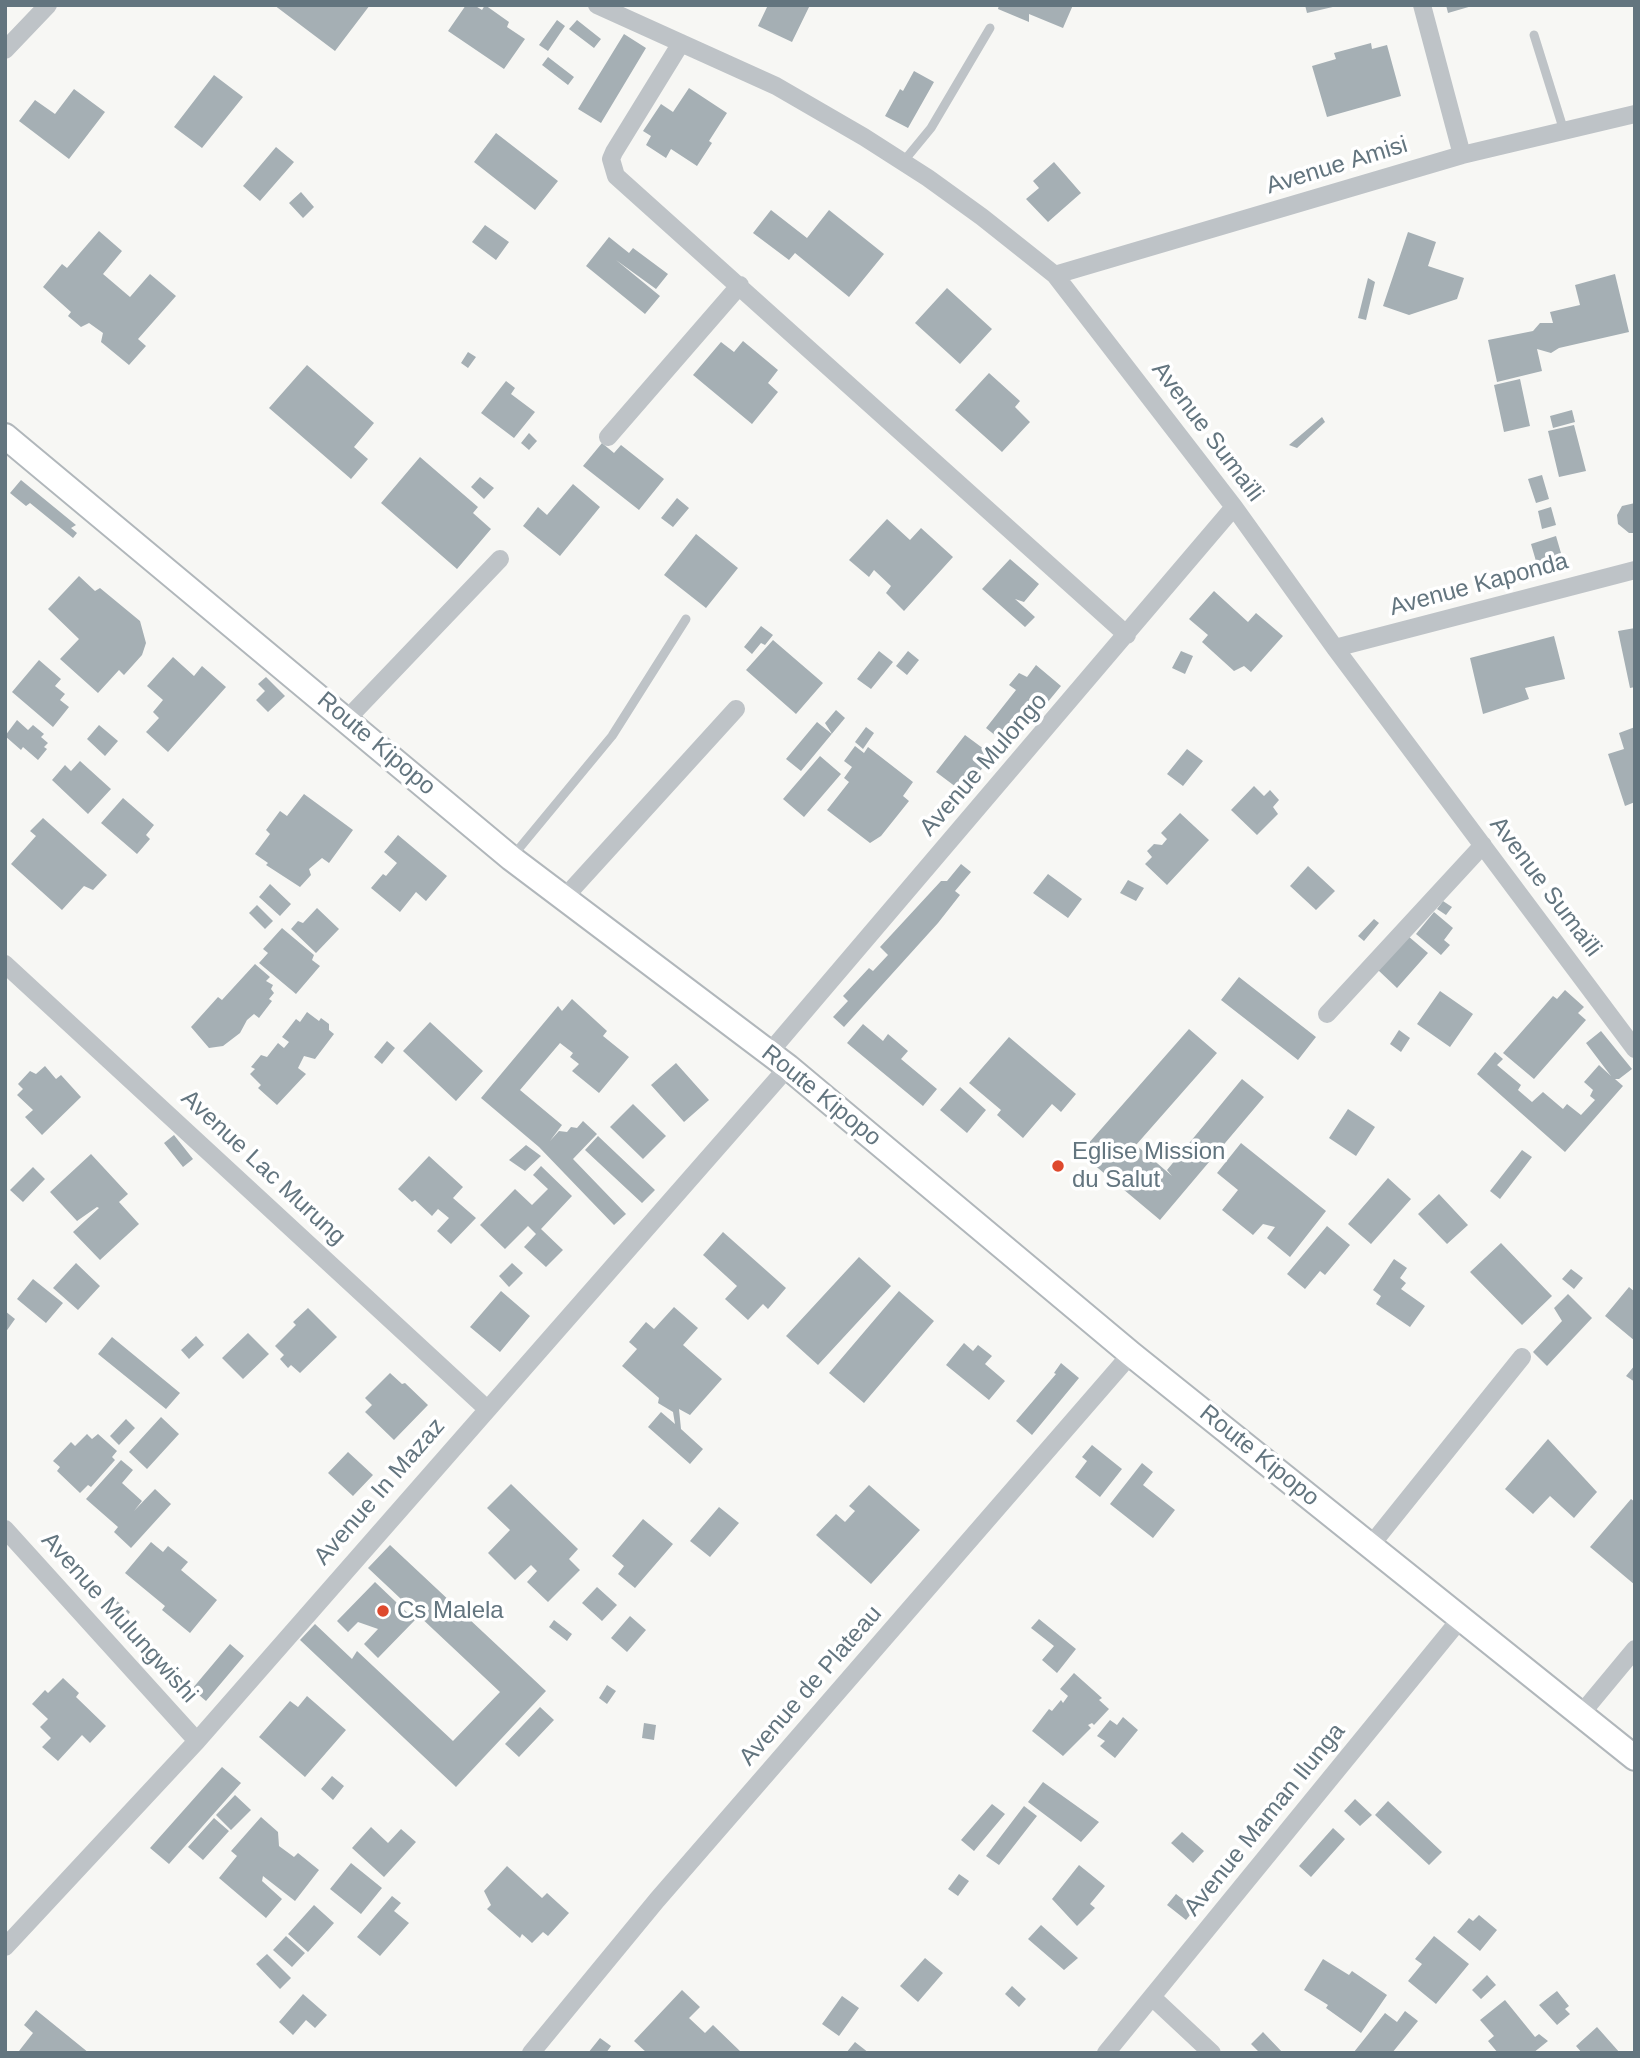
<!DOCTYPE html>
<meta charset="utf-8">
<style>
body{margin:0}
#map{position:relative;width:1640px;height:2058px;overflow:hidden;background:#f7f7f4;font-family:Helvetica,sans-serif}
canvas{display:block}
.frame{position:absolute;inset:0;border:7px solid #63757f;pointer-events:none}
</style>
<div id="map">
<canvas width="1640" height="2058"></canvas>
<div class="frame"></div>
</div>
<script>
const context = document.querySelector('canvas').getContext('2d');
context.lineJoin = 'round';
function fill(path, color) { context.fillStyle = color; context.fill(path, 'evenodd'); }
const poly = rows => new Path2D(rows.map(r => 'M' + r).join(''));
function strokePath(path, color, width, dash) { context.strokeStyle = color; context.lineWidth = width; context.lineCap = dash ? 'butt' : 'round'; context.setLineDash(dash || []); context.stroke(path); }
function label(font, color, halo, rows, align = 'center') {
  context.font = font + ' Helvetica,sans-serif'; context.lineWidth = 7; context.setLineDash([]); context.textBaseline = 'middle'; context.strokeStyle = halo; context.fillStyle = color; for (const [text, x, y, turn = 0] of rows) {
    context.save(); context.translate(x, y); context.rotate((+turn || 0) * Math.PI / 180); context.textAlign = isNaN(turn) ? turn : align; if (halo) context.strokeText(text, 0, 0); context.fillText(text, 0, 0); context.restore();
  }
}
fill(poly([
 [274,5,370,5,335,51],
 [466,5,474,5,482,10,485,5,509,22,507,27,525,39,504,69,448,31],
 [768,5,810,5,792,42,758,26],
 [999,5,1073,5,1063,28,1029,14,1029,22,998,9],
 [1305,5,1337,5,1337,6,1307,13],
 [1446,5,1472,5,1472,6,1448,13],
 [557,20,565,26,548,51,539,45],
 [577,20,601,39,594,48,569,29],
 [624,34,646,48,601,123,578,109],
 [1371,43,1372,49,1387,45,1401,96,1327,117,1312,66,1336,59,1334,53],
 [548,57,574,77,568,85,542,65],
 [914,71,934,82,908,128,885,116,900,89,903,91],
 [214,75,243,97,202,148,174,127],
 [689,88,727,113,709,141,712,143,697,166,671,149,666,158,646,145,651,136,643,131,661,104,673,112],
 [74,89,105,112,69,159,19,121,35,100,55,114],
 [496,133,558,181,535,210,474,162],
 [276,147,294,162,260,201,243,186],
 [1054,162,1081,193,1048,222,1026,199,1039,188,1033,181],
 [301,192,314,207,303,218,289,203],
 [771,210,807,238,829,210,884,254,849,297,795,253,789,260,753,233],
 [485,225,509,242,496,260,472,242],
 [99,231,122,251,103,274,130,297,150,274,176,296,138,339,146,346,129,365,101,342,103,333,89,323,81,327,68,316,71,312,43,287,62,264,67,268],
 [1408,232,1436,242,1428,266,1464,278,1457,299,1409,315,1383,306],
 [609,237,629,253,633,248,668,274,656,289,616,260,660,296,645,314,586,266],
 [1615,274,1629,332,1559,348,1551,353,1537,349,1542,371,1497,382,1488,340,1533,331,1540,323,1553,323,1550,312,1580,305,1575,285],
 [1368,278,1375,282,1366,320,1358,318],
 [947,288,992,329,960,364,915,323],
 [743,341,778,370,768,383,778,392,752,424,693,375,721,342,734,352],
 [468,352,476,357,468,368,461,363],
 [307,365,374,423,354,447,368,459,351,479,269,408],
 [989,373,1020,401,1015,407,1030,422,1002,452,955,410],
 [1520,379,1530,426,1504,432,1494,385],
 [506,381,515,388,511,394,535,412,514,438,481,413],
 [1572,410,1575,422,1553,428,1550,416],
 [1322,417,1325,422,1297,448,1289,445],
 [1574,425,1586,471,1559,477,1548,431],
 [529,433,537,441,529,450,521,443],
 [602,443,614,453,621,445,664,479,639,510,583,466],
 [420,457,478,507,473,513,491,529,457,569,381,503],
 [1542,475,1549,499,1536,503,1528,479],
 [480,477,494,488,484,499,471,487],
 [21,480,76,525,71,528,77,533,73,538,30,503,26,506,10,493],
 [573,484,600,507,560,556,523,526,538,507,547,515],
 [677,498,689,508,673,527,661,518],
 [1635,503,1635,533,1629,533,1618,524,1617,515,1622,506],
 [1551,507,1556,525,1542,529,1538,511],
 [887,519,910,540,921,528,953,557,904,611,886,593,891,586,874,570,869,577,849,560],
 [696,534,738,568,706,608,664,575],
 [1556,536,1563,560,1538,568,1531,544],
 [1010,559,1039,584,1024,602,1015,599,1035,617,1025,627,982,589],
 [79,576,95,591,100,588,140,621,146,643,142,655,124,675,119,670,98,693,60,659,79,639,48,609],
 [1214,591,1248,622,1256,613,1283,636,1251,672,1244,666,1234,671,1202,642,1208,635,1189,619],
 [761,626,773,635,765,645,761,643,752,654,744,647],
 [1635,628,1635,687,1630,688,1618,631],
 [1554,636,1565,679,1525,688,1529,699,1483,714,1470,658],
 [773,640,823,683,796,714,746,670],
 [879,651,893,662,871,689,857,679],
 [908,651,919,660,907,675,896,666],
 [1181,651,1193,656,1185,674,1172,668],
 [173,657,194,676,202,666,226,687,168,752,146,732,159,718,153,712,163,700,147,686],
 [39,660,61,679,55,686,65,694,60,700,69,707,53,727,12,692],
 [1036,665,1061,686,1042,709,1033,701,1001,740,986,728,1016,690,1009,685,1019,673,1027,677],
 [266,677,285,696,268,712,256,700,265,691,258,684],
 [836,710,845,718,801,771,786,759,817,722,832,734,825,723],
 [17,720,28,730,33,725,44,734,41,737,48,743,44,747,47,749,38,760,23,747,21,750,5,736],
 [99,725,118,741,105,756,87,739],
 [866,727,874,733,863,749,855,742],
 [1635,727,1635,802,1625,806,1608,754,1624,749,1619,733],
 [965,735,992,755,964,793,936,772],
 [855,746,864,753,868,747,913,782,903,796,909,801,881,836,870,843,827,810,849,782,844,778,852,767,844,761],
 [1187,749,1203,761,1183,786,1167,774],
 [820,756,841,774,804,817,783,799],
 [80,761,111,789,88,814,52,780,65,765,71,771],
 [1254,786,1264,796,1270,790,1279,800,1273,807,1278,814,1257,835,1231,810],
 [304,794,353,830,329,863,322,858,309,869,311,875,300,887,266,865,268,863,255,854,270,834,266,830,280,811,287,816],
 [123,798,154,825,146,835,150,839,137,854,101,823],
 [1180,813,1209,840,1167,885,1145,864,1152,857,1147,851,1154,844,1162,845,1167,839,1161,833],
 [43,818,107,875,93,890,84,886,62,910,11,864,36,836,30,831],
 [398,835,447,876,426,901,416,892,400,912,371,888,383,874,386,876,397,863,384,852],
 [961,864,971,872,955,891,960,895,938,923,844,1027,833,1017,848,1001,843,996,869,968,873,971,888,955,880,947,941,881,947,881],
 [1308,866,1335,891,1316,910,1290,886],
 [1048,874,1082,899,1068,918,1033,893],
 [1128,880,1144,888,1136,901,1120,893],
 [270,884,291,904,280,916,259,897],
 [1443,901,1452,907,1446,915,1437,909],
 [257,905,273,921,265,929,249,913],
 [317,908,339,929,316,953,291,929,298,921,303,923],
 [1434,912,1453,928,1444,940,1450,945,1441,955,1416,934],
 [1374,919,1379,923,1364,941,1358,936],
 [282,928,314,955,312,960,320,966,296,994,259,963,268,953,263,949],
 [1408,936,1428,953,1397,988,1378,970],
 [255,964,270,977,266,981,273,985,271,989,274,993,269,999,272,1001,259,1018,254,1014,247,1020,240,1033,223,1046,209,1048,191,1027,218,997,222,1000],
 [1239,977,1316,1037,1298,1060,1221,1000],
 [1565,990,1584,1007,1578,1013,1586,1020,1534,1079,1503,1053,1553,996,1557,999],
 [1440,991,1473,1014,1450,1047,1417,1024],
 [572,999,607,1031,603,1036,629,1057,599,1093,572,1071,579,1064,570,1057,573,1053,560,1043,520,1090,562,1125,550,1141,559,1131,567,1132,571,1127,577,1128,583,1121,597,1134,573,1159,626,1214,614,1225,539,1147,481,1098,558,1006,562,1011],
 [307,1012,319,1021,321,1018,329,1024,329,1030,334,1034,315,1059,304,1056,298,1068,306,1074,277,1105,258,1088,261,1085,250,1074,255,1069,251,1067,261,1055,267,1057,278,1043,284,1048,289,1042,282,1037,296,1019,300,1022],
 [430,1022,483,1071,456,1101,403,1051],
 [863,1024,883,1041,888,1034,908,1051,901,1059,937,1089,923,1106,847,1043],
 [1189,1029,1217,1053,1136,1145,1172,1176,1167,1170,1242,1079,1264,1097,1160,1220,1080,1153],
 [1399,1030,1410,1038,1401,1052,1390,1044],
 [1601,1031,1632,1069,1619,1079,1615,1079,1623,1086,1565,1152,1477,1074,1495,1052,1503,1059,1497,1065,1521,1085,1518,1090,1532,1102,1543,1092,1563,1109,1567,1104,1581,1115,1595,1100,1590,1096,1593,1090,1584,1082,1599,1065,1611,1076,1586,1043],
 [1009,1037,1076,1094,1061,1112,1052,1104,1023,1138,997,1115,1001,1110,969,1083],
 [387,1041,395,1048,382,1064,374,1057],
 [676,1063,709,1100,684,1122,651,1085],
 [45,1066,56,1079,61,1075,81,1097,42,1135,25,1117,33,1110,17,1095,23,1089,18,1084,30,1071,36,1074],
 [960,1087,986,1110,967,1133,940,1110],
 [633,1104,666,1136,643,1159,610,1127],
 [1348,1109,1375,1127,1356,1156,1329,1138],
 [174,1135,193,1159,183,1167,164,1143],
 [598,1136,655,1190,642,1203,585,1150],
 [1241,1143,1326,1211,1290,1257,1267,1238,1275,1227,1263,1224,1253,1235,1222,1210,1238,1190,1217,1173],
 [526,1145,541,1156,525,1171,509,1160],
 [1522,1150,1532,1157,1500,1199,1490,1191],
 [91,1154,128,1194,119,1202,139,1224,100,1260,73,1232,99,1208,97,1207,77,1221,50,1192],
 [429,1156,463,1187,453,1198,476,1218,451,1244,437,1231,449,1218,438,1209,432,1216,415,1200,412,1202,398,1189],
 [541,1166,572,1196,541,1229,563,1250,546,1267,524,1247,536,1234,528,1226,505,1249,480,1225,515,1189,532,1205,548,1189,533,1175],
 [33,1167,45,1179,23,1202,10,1190],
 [1388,1178,1411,1199,1371,1244,1348,1224],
 [1439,1194,1468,1225,1447,1244,1418,1214],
 [1327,1226,1350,1245,1325,1275,1320,1271,1305,1289,1287,1274],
 [723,1232,786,1288,768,1309,763,1304,748,1320,725,1299,737,1286,703,1255],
 [1501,1243,1552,1296,1522,1325,1470,1272],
 [859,1257,891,1286,818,1365,786,1336],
 [1394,1259,1407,1268,1400,1278,1406,1283,1401,1289,1425,1306,1410,1327,1376,1304,1381,1296,1373,1290],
 [76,1263,100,1286,78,1310,53,1288],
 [512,1263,523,1273,509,1287,499,1276],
 [1571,1269,1583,1278,1574,1289,1562,1279],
 [33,1279,63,1303,46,1323,17,1299],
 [1629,1287,1635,1292,1635,1341,1605,1316],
 [501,1291,530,1316,500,1352,470,1327],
 [899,1291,934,1321,864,1403,829,1373],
 [1568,1294,1592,1318,1547,1366,1533,1352,1562,1321,1554,1308],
 [674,1307,698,1328,683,1345,722,1379,690,1415,679,1409,681,1429,703,1449,690,1464,648,1427,661,1412,675,1424,673,1412,658,1403,659,1398,622,1366,637,1349,629,1342,646,1322,654,1329],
 [308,1308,337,1337,300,1373,291,1365,288,1368,280,1359,284,1355,275,1346,296,1325,293,1322],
 [5,1311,15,1319,5,1333],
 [248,1333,269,1354,243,1379,222,1358],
 [196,1336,204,1345,189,1359,181,1350],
 [112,1337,180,1393,166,1409,98,1354],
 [964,1343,973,1351,978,1345,992,1356,985,1364,1005,1381,989,1400,946,1365],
 [1061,1363,1079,1378,1032,1435,1016,1421,1056,1374,1054,1373],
 [1635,1365,1635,1382,1626,1376],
 [390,1373,402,1384,405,1383,428,1405,394,1440,365,1412,372,1405,365,1398],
 [161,1417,179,1434,147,1469,129,1452],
 [126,1419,135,1428,119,1445,110,1436],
 [87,1434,92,1439,98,1434,117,1451,112,1457,115,1460,91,1487,88,1485,80,1493,57,1471,60,1467,53,1461,71,1442,75,1446],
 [1548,1439,1597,1492,1574,1518,1550,1496,1533,1514,1505,1489],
 [1092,1445,1122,1469,1100,1497,1075,1477,1087,1461,1082,1457],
 [348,1452,373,1475,353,1496,328,1473],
 [121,1460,133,1470,122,1483,142,1501,134,1511,155,1489,171,1504,131,1548,114,1532,118,1527,86,1499],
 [1142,1463,1153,1472,1143,1485,1175,1510,1153,1538,1110,1504],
 [511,1484,578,1549,569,1559,580,1570,548,1602,527,1582,537,1571,531,1565,515,1580,488,1553,510,1530,487,1508],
 [869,1485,920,1530,871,1584,816,1535,836,1514,845,1522,855,1511,849,1506],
 [1631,1499,1635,1502,1635,1585,1590,1547],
 [719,1507,739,1523,710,1557,690,1541],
 [643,1519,673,1544,635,1588,618,1574,624,1566,612,1556],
 [151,1542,163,1552,168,1546,188,1562,181,1570,217,1600,190,1633,162,1610,165,1606,125,1573],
 [390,1545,546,1691,456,1787,300,1640,315,1624,352,1659,357,1651,453,1741,500,1692,368,1568],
 [375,1582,415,1620,378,1658,364,1644,378,1629,358,1622,348,1632,337,1621],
 [597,1587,617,1605,602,1621,582,1603],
 [116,1600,130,1612,124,1620,109,1607],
 [630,1616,646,1630,627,1652,611,1638],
 [1039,1619,1076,1649,1057,1673,1042,1660,1054,1646,1031,1628],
 [554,1620,572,1634,567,1641,549,1627],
 [230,1644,244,1656,206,1701,192,1689],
 [1074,1673,1102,1698,1099,1700,1109,1709,1094,1725,1092,1723,1088,1725,1091,1728,1063,1756,1032,1731,1049,1709,1052,1711,1061,1700,1063,1703,1068,1696,1060,1689],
 [63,1678,79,1693,76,1697,106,1726,90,1743,82,1735,58,1761,42,1747,51,1738,40,1727,48,1719,32,1704,45,1690,48,1693],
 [607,1685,616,1691,607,1704,599,1698],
 [307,1696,346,1730,305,1777,259,1737,290,1701,298,1707],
 [540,1707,554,1720,519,1757,505,1744],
 [1123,1717,1138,1730,1115,1758,1100,1746,1105,1741,1097,1736,1110,1720,1117,1725],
 [644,1723,656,1725,654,1740,642,1738],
 [222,1767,241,1783,169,1864,150,1848],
 [332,1776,344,1786,333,1800,321,1789],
 [1043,1782,1099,1822,1081,1842,1028,1802],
 [235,1795,251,1810,231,1830,216,1815],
 [1355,1799,1372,1815,1360,1826,1344,1811],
 [1388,1801,1442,1852,1429,1865,1375,1815],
 [992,1804,1005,1814,974,1851,961,1840],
 [1024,1806,1037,1816,999,1865,986,1856],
 [261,1817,278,1832,279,1846,294,1857,298,1853,319,1870,295,1901,263,1876,262,1881,282,1899,266,1918,219,1878,237,1856,231,1851],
 [214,1818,229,1831,203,1860,188,1847],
 [371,1827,388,1843,401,1829,416,1842,384,1877,352,1848],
 [1333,1828,1345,1839,1311,1877,1299,1866],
 [1182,1832,1204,1851,1193,1863,1171,1843],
 [351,1863,382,1888,361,1914,330,1889],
 [1079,1865,1105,1886,1090,1904,1095,1908,1077,1926,1052,1899],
 [507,1866,542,1898,547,1893,569,1913,548,1936,543,1932,532,1943,522,1934,520,1938,487,1909,491,1905,484,1891],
 [959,1874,969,1881,958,1896,948,1889],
 [1176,1894,1195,1909,1186,1920,1167,1905],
 [392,1896,401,1903,394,1911,409,1923,380,1956,357,1937],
 [314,1905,334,1923,308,1952,288,1934],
 [1479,1915,1497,1930,1480,1951,1457,1932,1469,1918,1473,1921],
 [1041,1925,1078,1958,1064,1970,1028,1939],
 [286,1936,305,1953,292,1967,273,1950],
 [1434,1936,1469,1964,1436,2004,1408,1981,1422,1964,1415,1959],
 [267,1954,291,1978,280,1989,256,1964],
 [925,1958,943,1973,918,2002,900,1986],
 [1323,1959,1349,1975,1352,1971,1387,1995,1361,2033,1326,2008,1328,2005,1304,1990],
 [1487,1975,1496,1985,1481,1999,1472,1990],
 [1012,1986,1026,1999,1019,2007,1005,1994],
 [682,1990,700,2007,689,2018,705,2033,713,2025,742,2053,647,2053,634,2041],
 [1557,1991,1569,2006,1565,2009,1570,2014,1557,2025,1539,2005],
 [303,1994,327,2015,315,2028,306,2020,293,2035,279,2022],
 [842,1996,859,2008,839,2036,822,2024],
 [1505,2000,1535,2037,1539,2034,1548,2041,1533,2053,1498,2053,1488,2041,1494,2036,1480,2020],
 [36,2010,89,2053,19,2051,33,2033,24,2025],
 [1405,2011,1418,2021,1392,2053,1354,2052,1385,2013,1397,2022],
 [1597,2027,1620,2053,1582,2053,1576,2046],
 [1263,2032,1283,2053,1260,2053,1251,2044],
 [600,2038,611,2046,606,2053,588,2053],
 [855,2042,869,2053,846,2053]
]), '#a5afb4');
const secondary = poly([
 [5,436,511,858,788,1067,1131,1354,1635,1758]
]);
strokePath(secondary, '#b1b7bb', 28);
strokePath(poly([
 [1534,35,1564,131],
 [903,162,931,128,990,28],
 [512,857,612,736,686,619]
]), '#bec3c7', 9);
strokePath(poly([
 [597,5,776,86,864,137,928,178,982,217,1055,275,1234,507,1335,648,1635,1049],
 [1422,5,1462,155],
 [681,43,614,152,611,159,616,176,1127,635],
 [5,50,48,5],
 [1055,275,1462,155,1635,114],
 [608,437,740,285],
 [1335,648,1635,570],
 [347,719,500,559],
 [564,898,736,709],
 [5,964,486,1408],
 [1327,1014,1483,845],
 [769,1053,1234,507],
 [5,1529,197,1741],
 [1371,1545,1522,1357],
 [1581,1714,1635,1649],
 [5,1947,197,1741,788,1067],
 [1152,1997,1212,2053],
 [531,2053,657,1900,1131,1354],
 [1106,2053,1462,1617]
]), '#bec3c7', 18);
strokePath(secondary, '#fff', 24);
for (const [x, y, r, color] of [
 [1058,1166,7,"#de492d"],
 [383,1611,7,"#de492d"]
]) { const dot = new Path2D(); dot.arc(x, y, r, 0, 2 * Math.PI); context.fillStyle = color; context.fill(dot); strokePath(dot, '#fff', 2.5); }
label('24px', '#63757f', '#fff', [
 ["Avenue Amisi",1337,166,-17],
 ["Avenue Sumaïli",1207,432,53],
 ["Avenue Kaponda",1479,585,-15],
 ["Route Kipopo",376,744,40],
 ["Avenue Mulongo",984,765,-49],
 ["Avenue Sumaïli",1545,887,53],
 ["Route Kipopo",821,1096,39],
 ["Avenue Lac Murung",263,1168,43],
 ["Route Kipopo",1259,1456,39],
 ["Avenue In Mazaz",380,1492,-49],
 ["Avenue Mulungwishi",119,1618,48],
 ["Avenue de Plateau",811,1686,-49],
 ["Avenue Maman Ilunga",1265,1820,-51]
]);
label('24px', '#63757f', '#fff', [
 ["Eglise Mission",1072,1152],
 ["du Salut",1072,1180],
 ["Cs Malela",397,1611]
], 'left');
</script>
